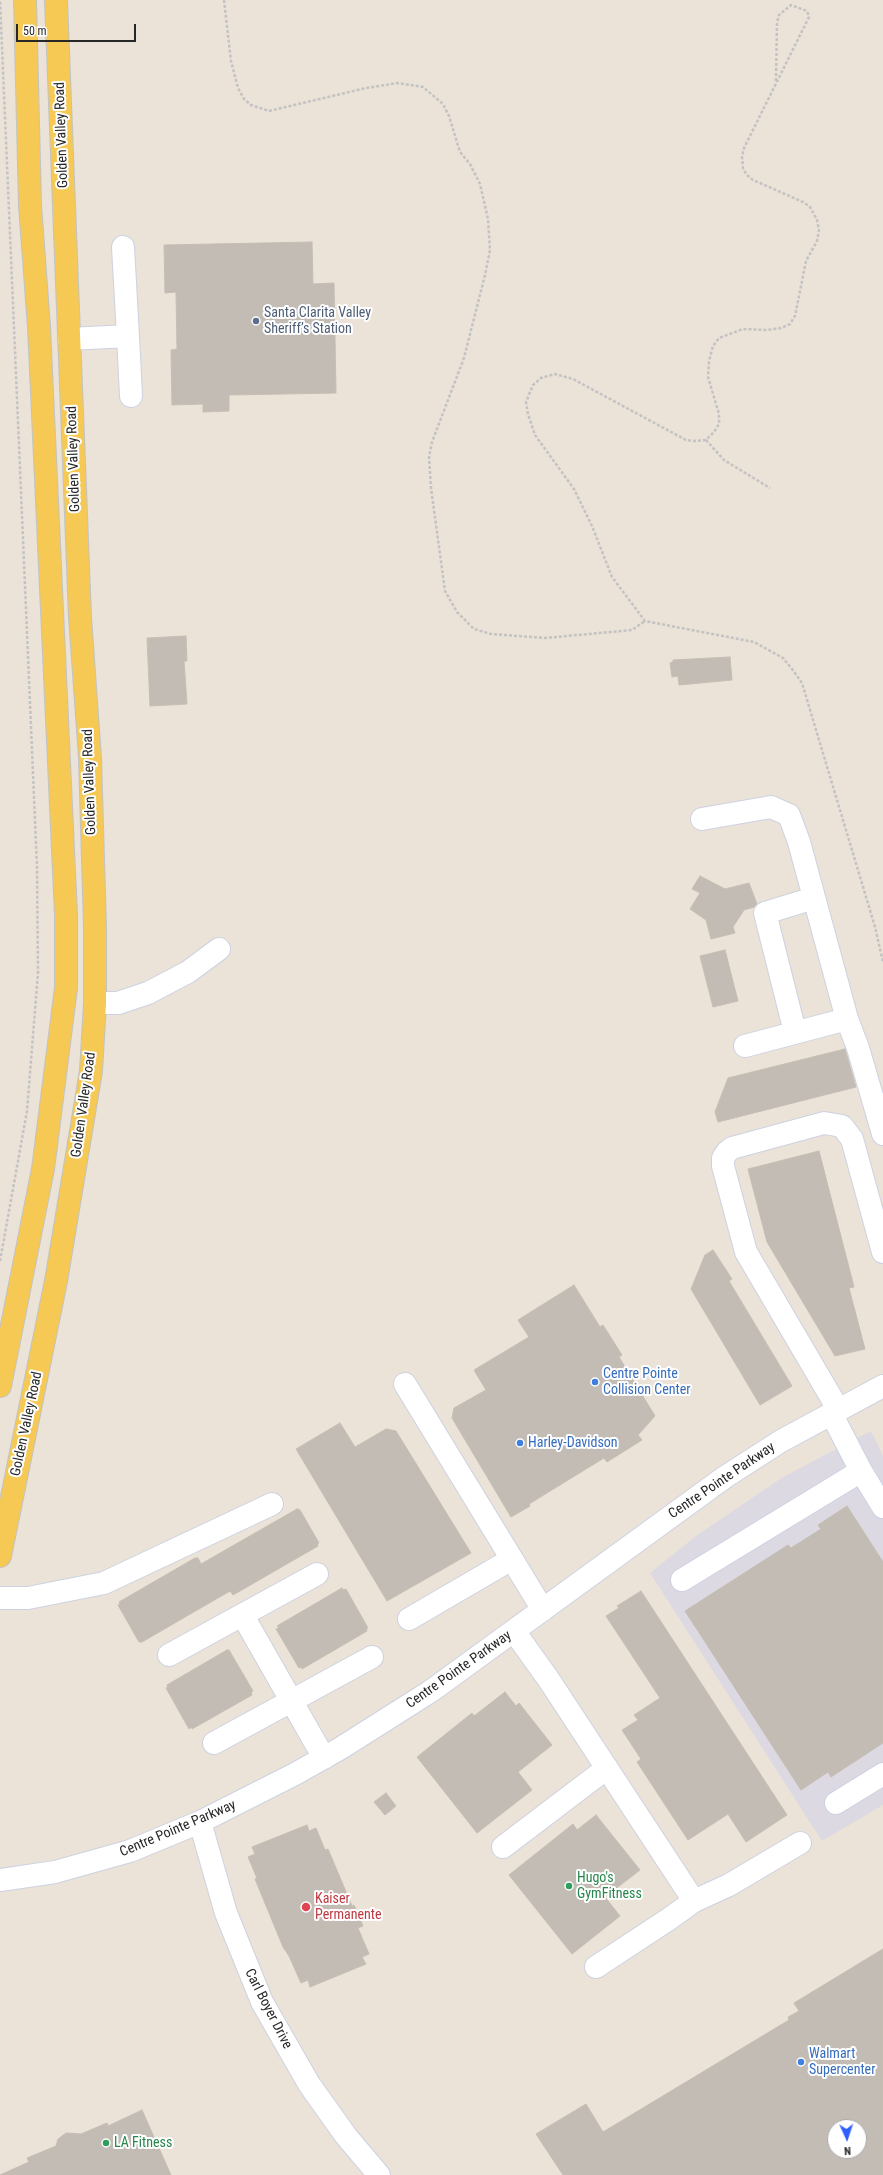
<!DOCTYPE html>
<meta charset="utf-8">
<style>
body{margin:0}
#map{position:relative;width:883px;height:2175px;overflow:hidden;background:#ebe2d8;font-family:"Roboto Condensed",sans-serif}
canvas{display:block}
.north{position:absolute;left:827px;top:2119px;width:40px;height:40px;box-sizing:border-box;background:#fff;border:1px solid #a9a9a9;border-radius:50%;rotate:177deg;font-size:11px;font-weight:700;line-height:16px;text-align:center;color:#272727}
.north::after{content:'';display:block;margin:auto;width:14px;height:18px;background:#315fff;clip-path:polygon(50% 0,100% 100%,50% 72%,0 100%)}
.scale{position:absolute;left:16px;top:24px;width:120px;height:18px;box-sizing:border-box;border:2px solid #272727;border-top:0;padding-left:5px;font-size:12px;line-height:14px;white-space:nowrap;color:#272727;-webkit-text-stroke:3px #fff;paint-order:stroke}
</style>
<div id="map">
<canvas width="883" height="2175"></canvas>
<div class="north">N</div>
<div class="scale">50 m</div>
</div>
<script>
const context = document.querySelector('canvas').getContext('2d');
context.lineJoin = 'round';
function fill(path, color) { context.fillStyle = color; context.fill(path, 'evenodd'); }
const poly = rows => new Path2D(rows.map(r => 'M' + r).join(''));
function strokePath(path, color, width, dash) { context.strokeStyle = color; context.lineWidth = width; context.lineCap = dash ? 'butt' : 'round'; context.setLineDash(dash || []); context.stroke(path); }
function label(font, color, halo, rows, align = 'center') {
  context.font = font + ' "Roboto Condensed",sans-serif'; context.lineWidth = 4; context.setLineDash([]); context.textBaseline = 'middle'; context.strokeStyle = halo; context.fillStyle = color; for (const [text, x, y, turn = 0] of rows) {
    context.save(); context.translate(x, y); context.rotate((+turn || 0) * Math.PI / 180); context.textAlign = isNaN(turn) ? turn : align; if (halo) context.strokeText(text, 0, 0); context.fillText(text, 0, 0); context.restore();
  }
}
fill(poly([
 [871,1431,883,1456,883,1805,822,1841,650,1573,696,1536,783,1477]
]), '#dcd9e3');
const building = poly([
 [312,242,313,284,334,283,336,393,229,395,229,411,203,412,203,404,172,405,171,350,177,349,176,292,165,293,164,245,312,242],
 [186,636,187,661,184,661,187,704,150,706,147,638,186,636],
 [730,657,732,680,679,685,678,676,672,677,670,663,673,662,673,660,730,657],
 [700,876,725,889,749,883,757,904,754,907,744,910,733,927,735,933,711,939,706,920,690,909,700,893,692,889,700,876],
 [725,950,738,1001,713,1007,700,956,725,950],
 [845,1049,856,1087,718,1122,715,1112,728,1078,845,1049],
 [819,1151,854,1287,849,1288,865,1349,835,1356,767,1242,748,1169,819,1151],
 [713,1250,732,1279,729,1281,792,1386,760,1405,691,1289,705,1255,713,1250],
 [574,1285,600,1327,603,1325,622,1355,619,1357,655,1416,638,1435,642,1440,607,1462,604,1458,529,1504,530,1506,511,1517,452,1418,454,1408,486,1390,474,1370,529,1337,518,1320,574,1285],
 [340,1423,355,1447,386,1429,396,1431,471,1553,387,1601,296,1449,340,1423],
 [847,1506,883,1562,883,1743,831,1777,828,1772,801,1790,685,1611,788,1545,791,1548,821,1529,818,1525,847,1506],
 [297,1509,300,1510,319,1543,317,1544,318,1546,233,1595,230,1591,142,1642,139,1642,118,1605,120,1604,119,1602,195,1558,198,1558,201,1564,297,1509],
 [342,1588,343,1590,346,1589,368,1628,366,1629,367,1631,302,1669,301,1667,299,1668,276,1629,279,1628,277,1626,342,1588],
 [641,1591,787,1815,746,1842,728,1814,688,1840,637,1762,641,1759,622,1730,638,1720,634,1715,660,1698,606,1616,619,1608,617,1606,641,1591],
 [227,1650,229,1650,253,1691,251,1693,252,1695,192,1729,191,1727,189,1729,166,1688,168,1687,167,1685,227,1650],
 [505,1692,516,1706,519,1703,552,1745,518,1772,532,1790,477,1833,417,1757,472,1713,474,1716,505,1692],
 [386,1793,396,1806,385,1815,374,1802,386,1793],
 [596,1815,640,1870,605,1897,620,1916,572,1954,509,1875,573,1824,577,1830,596,1815],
 [307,1825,309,1831,316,1828,325,1850,328,1849,352,1906,354,1905,363,1926,358,1928,369,1954,362,1957,366,1964,310,1987,308,1980,301,1983,289,1956,283,1947,255,1879,257,1878,248,1857,255,1854,252,1847,307,1825],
 [883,1949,883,2175,563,2175,536,2134,586,2104,603,2132,789,2020,788,2017,799,2011,794,2003,883,1949],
 [835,2127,859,2127,859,2151,835,2151,835,2127],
 [142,2110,171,2175,0,2175,29,2162,27,2158,56,2146,58,2139,66,2133,81,2134,107,2123,108,2126,142,2110]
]);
fill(building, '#c2bcb5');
strokePath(building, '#c6beb2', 1);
const minor = poly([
 [123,247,128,336],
 [69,339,128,336,131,396],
 [702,819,771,807,789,815,799,842,847,1019,858,1048,883,1134],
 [95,1003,118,1003,148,993,188,972,219,949],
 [795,1032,765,913,814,898],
 [745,1046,847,1019],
 [405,1384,543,1610],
 [838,1409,746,1252,723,1166,723,1158,727,1152,732,1148,824,1123,842,1126,852,1139,883,1252],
 [831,1413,861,1471,883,1507],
 [682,1580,861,1471],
 [0,1598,28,1598,104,1583,272,1504],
 [243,1616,324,1758],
 [409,1619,512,1559],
 [514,1631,549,1680,694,1901],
 [169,1655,317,1574],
 [214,1743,372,1657],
 [836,1803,883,1774],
 [200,1822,226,1913,262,2002,309,2084,346,2136,379,2175],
 [503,1847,607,1768],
 [0,1880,55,1872,130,1851,200,1822,295,1774,341,1748,431,1691,725,1477,781,1441,883,1386],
 [596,1967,669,1919,694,1901,729,1885,800,1843]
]);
const major = poly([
 [0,1386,43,1169,66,988,66,915,39,327,30,205,25,0],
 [0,1556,56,1281,91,1071,95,1003,95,928,90,758,80,617,56,0]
]);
strokePath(minor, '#cdd2e2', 24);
strokePath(major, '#c3c3c3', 24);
strokePath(poly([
 [224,0,231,61,238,88,244,99,251,105,269,111,366,88,398,83,423,87,443,104,449,116,460,152,470,164,480,184,488,219,490,250,485,275,464,358,432,442,429,457,431,488,445,591,457,612,474,629,491,634,545,638,632,630,645,621],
 [776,81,777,23,779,15,791,5,807,11,809,17,744,148,742,157,743,168,746,174,753,180,803,202,810,207,817,220,819,230,817,241,806,261,795,316,790,324,781,328,767,330,743,329,719,338,713,346,709,361,708,377,719,414,719,424,714,432,706,440,694,441,686,440,573,379,555,374,541,378,533,385,526,402,528,414,535,435,574,489,592,526,612,577,645,621,754,642,783,658,792,669,802,683,875,927,883,962],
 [706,440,724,460,770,488],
 [0,1261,27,1111,38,973,37,867,0,0]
]), '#c3c3c3', 2.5, [3, 2]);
strokePath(minor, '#fff', 22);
strokePath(major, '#f5c953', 22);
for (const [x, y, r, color] of [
 [256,321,4,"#5c6f8a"],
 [595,1382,4,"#3f7fe0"],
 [520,1443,4,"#3f7fe0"],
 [569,1886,4,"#2e9e5b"],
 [306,1907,5,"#e0444e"],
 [801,2062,4,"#3f7fe0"],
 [106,2143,4,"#2e9e5b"]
]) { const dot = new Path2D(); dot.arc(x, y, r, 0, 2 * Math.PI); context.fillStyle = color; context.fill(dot); strokePath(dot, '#fff', 1.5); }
label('14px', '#272727', '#fff', [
 ["Golden Valley Road",62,135,-92],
 ["Golden Valley Road",74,459,-92],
 ["Golden Valley Road",90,782,-92],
 ["Golden Valley Road",84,1105,-82],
 ["Golden Valley Road",27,1424,-78],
 ["Centre Pointe Parkway",722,1481,-34],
 ["Centre Pointe Parkway",459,1670,-35],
 ["Centre Pointe Parkway",178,1829,-23],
 ["Carl Boyer Drive",268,2009,63]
]);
label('14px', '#4e5e75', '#fff', [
 ["Santa Clarita Valley",264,313],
 ["Sheriff’s Station",264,329]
], 'left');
label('14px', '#366cbe', '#fff', [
 ["Centre Pointe",603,1374],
 ["Collision Center",603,1390],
 ["Harley-Davidson",528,1443],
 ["Walmart",809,2054],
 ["Supercenter",809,2070]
], 'left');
label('14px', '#27864d', '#fff', [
 ["Hugo's",577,1878],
 ["GymFitness",577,1894],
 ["LA Fitness",114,2143]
], 'left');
label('14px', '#be3a42', '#fff', [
 ["Kaiser",315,1899],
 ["Permanente",315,1915]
], 'left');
</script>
